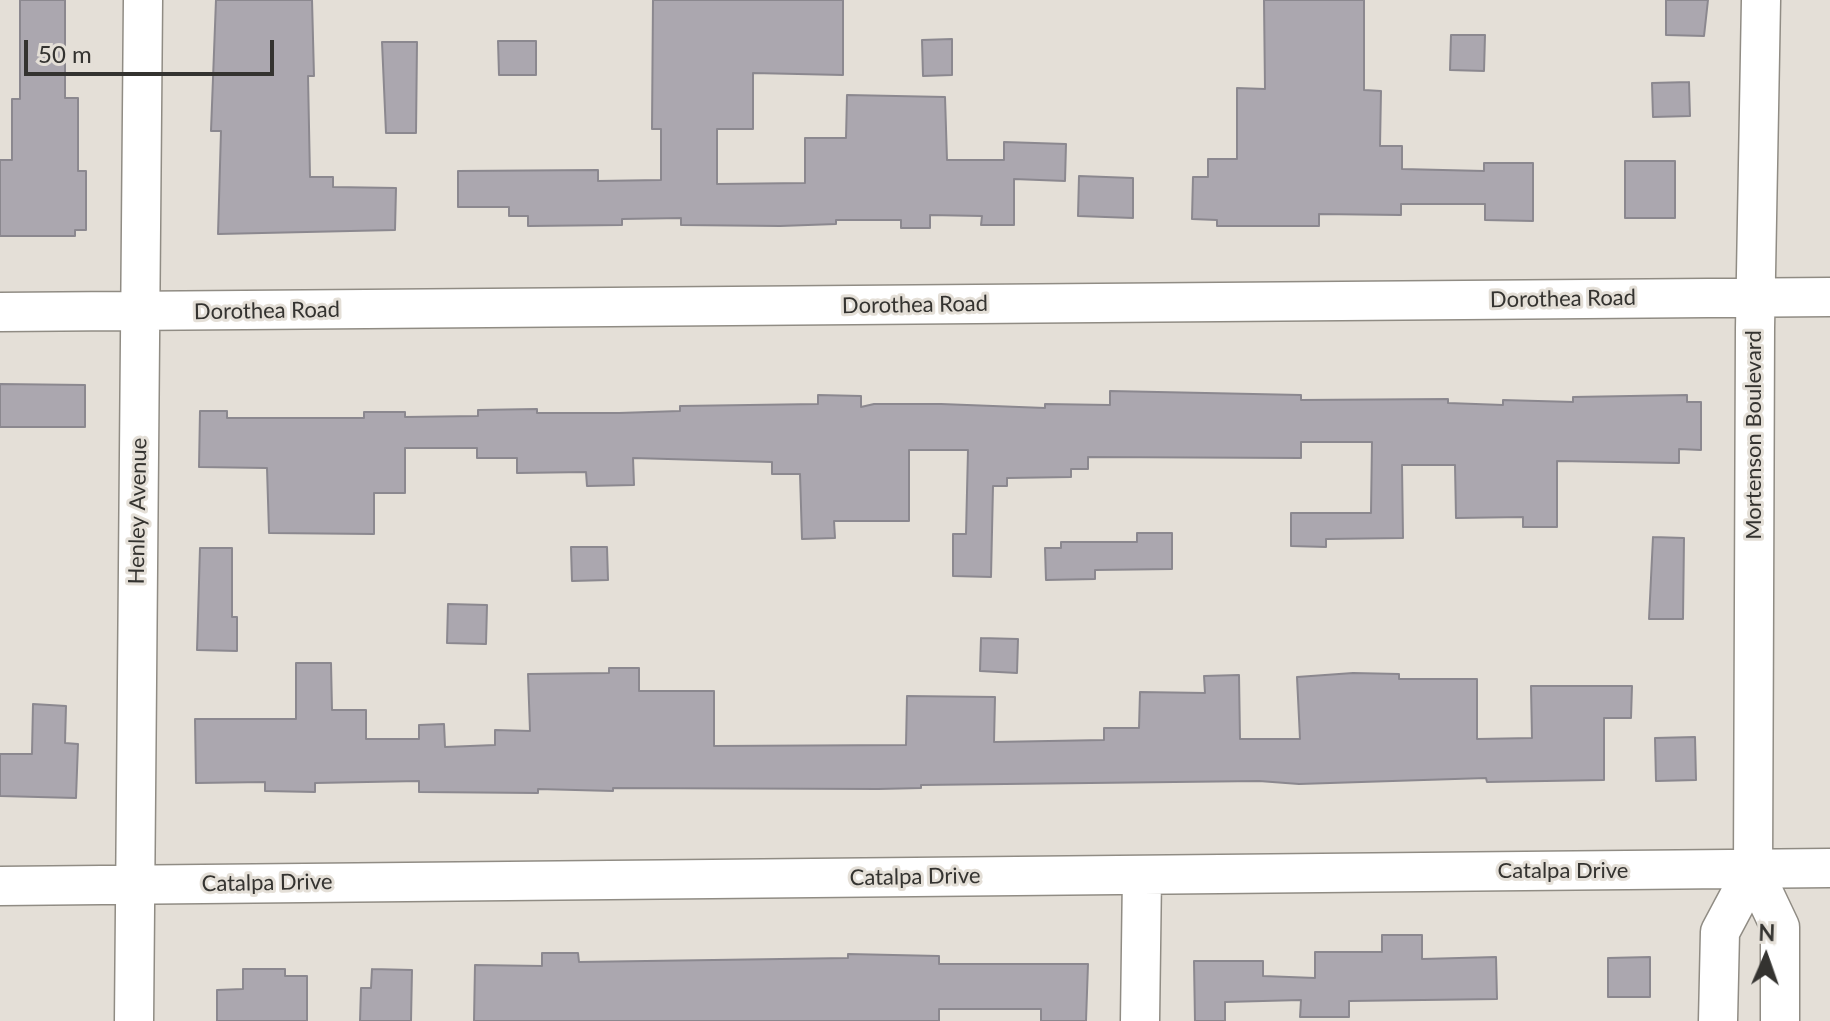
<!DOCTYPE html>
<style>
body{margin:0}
#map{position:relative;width:1830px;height:1021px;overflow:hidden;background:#e4dfd7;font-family:Lato,sans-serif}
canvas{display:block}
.north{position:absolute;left:1726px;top:917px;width:80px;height:80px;-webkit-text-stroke:6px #e4dfd7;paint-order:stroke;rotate:2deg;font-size:22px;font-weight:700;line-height:32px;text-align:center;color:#343330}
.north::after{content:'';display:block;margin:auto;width:28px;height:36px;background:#343330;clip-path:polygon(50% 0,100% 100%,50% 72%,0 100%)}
.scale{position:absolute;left:24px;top:40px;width:250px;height:36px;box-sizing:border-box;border:4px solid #343330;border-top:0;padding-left:10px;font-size:24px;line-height:28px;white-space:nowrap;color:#343330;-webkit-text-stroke:6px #e4dfd7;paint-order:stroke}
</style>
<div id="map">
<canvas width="1830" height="1021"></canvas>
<div class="north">N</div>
<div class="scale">50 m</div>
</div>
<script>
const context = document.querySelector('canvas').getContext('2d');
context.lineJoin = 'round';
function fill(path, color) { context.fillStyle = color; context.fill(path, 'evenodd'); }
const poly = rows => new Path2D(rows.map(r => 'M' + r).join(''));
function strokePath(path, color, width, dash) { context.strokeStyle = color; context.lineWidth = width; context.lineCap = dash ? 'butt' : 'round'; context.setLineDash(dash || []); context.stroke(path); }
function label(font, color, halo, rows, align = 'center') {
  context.font = font + ' Lato,sans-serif'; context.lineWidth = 6; context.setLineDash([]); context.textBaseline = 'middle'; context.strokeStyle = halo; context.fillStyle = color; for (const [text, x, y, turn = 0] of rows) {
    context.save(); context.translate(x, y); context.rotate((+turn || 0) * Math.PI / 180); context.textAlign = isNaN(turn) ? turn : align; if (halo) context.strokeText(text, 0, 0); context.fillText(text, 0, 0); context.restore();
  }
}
const building = poly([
 [20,0,65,0,65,98,78,98,78,171,86,171,86,230,75,230,75,236,0,236,0,160,12,160,12,99,20,99,20,0],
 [216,0,312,0,314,76,308,76,310,177,333,177,333,187,396,188,395,230,218,234,221,131,211,131,216,0],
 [653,0,843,0,843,75,753,73,753,129,717,129,717,184,805,183,805,138,846,138,847,95,945,97,947,160,1004,160,1004,142,1066,144,1065,181,1014,179,1014,225,981,225,982,216,930,215,930,228,901,228,901,220,836,220,836,224,780,226,681,225,681,218,622,219,622,225,528,226,528,216,509,216,509,207,458,207,458,171,598,170,598,181,661,180,661,129,652,129,653,0],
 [1264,0,1364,0,1364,90,1381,91,1380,146,1402,146,1402,169,1484,171,1484,163,1533,163,1533,221,1485,220,1485,204,1401,204,1401,215,1319,214,1319,226,1217,226,1217,220,1192,219,1193,177,1208,177,1208,159,1237,159,1237,88,1265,89,1264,0],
 [1666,0,1708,0,1704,36,1666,35,1666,0],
 [1451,35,1485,35,1484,71,1450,70,1451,35],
 [952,39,952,75,923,76,922,40,952,39],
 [498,41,536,41,536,75,499,75,498,41],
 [382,42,417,42,416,133,386,133,382,42],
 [1689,82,1690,116,1653,117,1652,83,1689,82],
 [1625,161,1675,161,1675,218,1625,218,1625,161],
 [1079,176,1133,178,1133,218,1078,216,1079,176],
 [0,384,85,385,85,427,0,427,0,384],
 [1110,391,1301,395,1301,400,1448,399,1448,403,1503,405,1503,400,1573,402,1573,397,1687,395,1687,402,1701,402,1701,450,1679,449,1679,463,1557,461,1557,527,1523,527,1523,517,1456,518,1455,465,1402,465,1403,538,1326,539,1326,547,1291,546,1291,513,1371,513,1372,442,1301,442,1301,458,1088,457,1088,469,1071,469,1071,477,1007,478,1007,486,993,486,991,577,953,576,953,534,966,534,968,450,909,450,909,521,834,521,835,538,802,539,800,474,772,474,772,462,633,458,634,485,587,486,586,472,517,473,517,458,477,458,477,448,405,448,405,493,374,493,374,534,269,533,267,468,199,467,200,411,227,411,227,418,364,418,364,412,405,412,405,417,478,416,478,410,537,409,537,413,619,413,680,411,680,406,818,404,818,395,861,396,861,407,874,404,941,404,1045,408,1045,404,1110,405,1110,391],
 [1137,533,1172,533,1172,569,1095,570,1095,579,1046,580,1045,548,1061,548,1061,542,1137,542,1137,533],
 [1653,537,1684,538,1683,619,1649,619,1653,537],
 [571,547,607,547,608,580,572,581,571,547],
 [200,548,232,548,232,617,237,617,237,651,197,650,200,548],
 [448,604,487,605,486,644,447,643,448,604],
 [981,638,1018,639,1017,673,980,671,981,638],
 [296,663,331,663,332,710,366,710,366,739,419,739,419,725,444,724,445,747,495,745,495,730,530,731,528,674,609,673,609,668,639,668,639,691,714,691,714,746,906,745,907,696,995,697,994,742,1104,740,1104,728,1139,728,1140,692,1205,693,1204,676,1239,675,1240,739,1300,739,1297,677,1353,673,1399,674,1399,679,1477,679,1477,739,1532,738,1531,686,1632,686,1631,718,1604,718,1604,780,1487,782,1486,778,1299,784,1259,781,921,785,921,788,878,789,613,788,613,791,538,789,538,793,419,792,419,781,315,783,315,792,265,791,265,782,196,783,195,719,296,719,296,663],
 [33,704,66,706,65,743,78,744,76,798,0,796,0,754,32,754,33,704],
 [1695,737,1696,780,1656,781,1655,738,1695,737],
 [1382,935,1422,935,1422,959,1496,957,1497,999,1349,1001,1349,1017,1300,1017,1301,1000,1225,1002,1225,1021,1195,1021,1194,961,1263,961,1263,976,1315,978,1315,952,1382,952,1382,935],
 [542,953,578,953,579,962,848,958,848,954,939,956,939,964,1088,964,1086,1021,1041,1021,1041,1009,939,1009,939,1021,474,1021,475,965,542,966,542,953],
 [1650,957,1650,997,1608,997,1608,958,1650,957],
 [243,969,285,969,285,976,307,976,307,1021,217,1021,217,990,243,989,243,969],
 [372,969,412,970,411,1021,360,1021,361,988,371,988,372,969]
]);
fill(building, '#aba7af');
strokePath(building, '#8b888f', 2);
const minor = poly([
 [1761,0,1755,328,1753,870,1780,927,1780,1021],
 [0,312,1830,297],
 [0,886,1830,868],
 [134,1021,143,0],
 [1140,1021,1142,875],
 [1718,1021,1720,932,1753,870]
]);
strokePath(minor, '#908c84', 41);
strokePath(minor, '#fff', 38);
label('22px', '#343330', '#e4dfd7', [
 ["Dorothea Road",1563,299,-1],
 ["Dorothea Road",915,305,-1],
 ["Dorothea Road",267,311,-1],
 ["Mortenson Boulevard",1754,435,-90],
 ["Henley Avenue",138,511,-89],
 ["Catalpa Drive",1563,871],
 ["Catalpa Drive",915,877,-1],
 ["Catalpa Drive",267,883,-1]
]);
</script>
